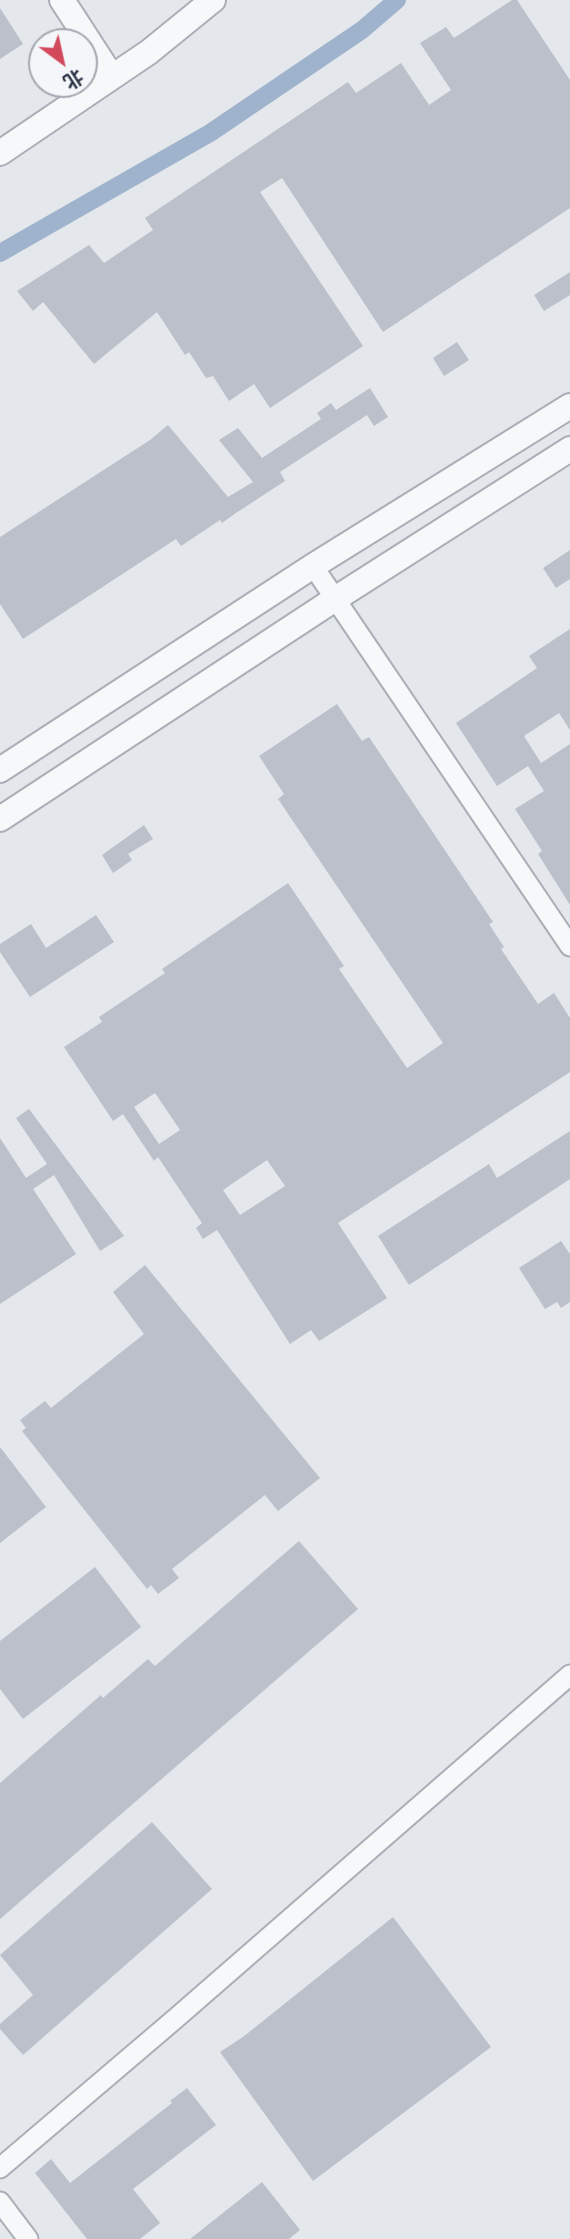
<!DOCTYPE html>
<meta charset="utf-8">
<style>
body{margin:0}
#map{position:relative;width:570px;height:2239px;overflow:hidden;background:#e4e7ec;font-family:Rubik,"Noto Sans SC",sans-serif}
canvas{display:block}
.north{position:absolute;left:28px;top:28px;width:70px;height:70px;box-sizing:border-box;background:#f4f6f9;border:2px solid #a4a8b1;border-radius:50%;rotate:147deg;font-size:19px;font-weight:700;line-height:28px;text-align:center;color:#2b3445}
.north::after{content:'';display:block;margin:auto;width:24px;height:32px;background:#d1495b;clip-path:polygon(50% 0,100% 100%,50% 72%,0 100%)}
</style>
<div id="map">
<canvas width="570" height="2239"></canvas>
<div class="north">北</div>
</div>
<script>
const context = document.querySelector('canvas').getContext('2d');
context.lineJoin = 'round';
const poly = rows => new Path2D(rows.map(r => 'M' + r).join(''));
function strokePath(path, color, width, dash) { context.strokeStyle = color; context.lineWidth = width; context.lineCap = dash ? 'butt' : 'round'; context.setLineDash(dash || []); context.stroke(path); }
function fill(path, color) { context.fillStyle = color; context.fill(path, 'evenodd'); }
strokePath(poly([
 [0,253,210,133,362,30,397,0]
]), '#9fb4cc', 18);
fill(poly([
 [512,0,517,0,570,80,570,208,383,332,282,178,260,192,363,346,270,408,254,384,229,401,213,376,206,378,189,352,185,355,157,312,94,364,43,302,33,311,17,291,89,245,104,263,153,230,145,218,348,82,356,93,401,63,429,105,451,90,420,43,446,27,454,38],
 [0,8,23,44,0,59],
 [570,272,570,295,544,311,534,295],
 [457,342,469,360,444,376,433,358],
 [370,388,388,417,374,426,367,415,280,472,285,481,236,513,222,523,220,520,181,546,176,539,23,639,0,604,0,537,150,440,168,425,228,497,253,482,219,440,238,428,262,458,321,419,317,413,331,403,336,410],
 [570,550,570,579,556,588,543,568],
 [570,629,570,730,559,713,524,736,541,763,570,744,570,905,538,854,542,851,515,809,544,791,528,766,497,786,456,723,537,668,529,656],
 [337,704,362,741,369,737,493,922,489,924,504,947,501,949,538,1004,554,993,570,1018,570,1072,338,1223,387,1298,319,1341,311,1330,290,1344,217,1230,203,1239,196,1228,202,1223,158,1157,154,1161,123,1114,113,1121,64,1047,102,1022,99,1017,165,973,162,969,288,883,344,966,339,969,407,1068,443,1043,278,799,284,794,259,756],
 [155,1093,180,1130,159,1144,134,1107],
 [267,1160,285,1186,240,1215,223,1190],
 [144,825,153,839,128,854,132,860,113,873,102,855],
 [96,915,114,942,30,997,0,952,0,944,31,924,46,948],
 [29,1109,124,1236,100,1251,54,1175,33,1189,76,1254,0,1304,0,1138,26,1178,47,1164,16,1118],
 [570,1131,570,1179,409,1285,378,1236,489,1164,497,1178],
 [561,1241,570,1254,570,1302,561,1308,557,1302,545,1309,519,1268],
 [145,1265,320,1478,278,1511,265,1495,172,1569,179,1578,158,1594,151,1585,147,1589,22,1431,26,1428,20,1420,45,1401,51,1408,144,1334,113,1292],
 [0,1447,46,1507,0,1543],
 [299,1541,358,1609,0,1919,0,1783,101,1695,103,1698,148,1659,155,1666],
 [95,1567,141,1627,23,1719,0,1689,0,1641],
 [152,1822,212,1889,23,2055,0,2029,0,2024,33,1995,0,1955],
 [393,1917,491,2047,313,2181,220,2052,243,2037],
 [187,2088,216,2125,133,2189,160,2223,140,2239,87,2239,35,2173,51,2159,70,2183,172,2103,170,2101],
 [262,2182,300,2230,289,2239,190,2239]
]), '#bbc0ca');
const minor = poly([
 [313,566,570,946],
 [0,2168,175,2019,570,1675],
 [0,2202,28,2239]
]);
const tertiary = poly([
 [62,0,112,77],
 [0,153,149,52,213,0],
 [0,770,313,566,570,406],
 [0,819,335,599,570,449]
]);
strokePath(minor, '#a9aeb7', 23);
strokePath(tertiary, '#a9aeb7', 28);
strokePath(minor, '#f7f8fa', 19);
strokePath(tertiary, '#f7f8fa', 24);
</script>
